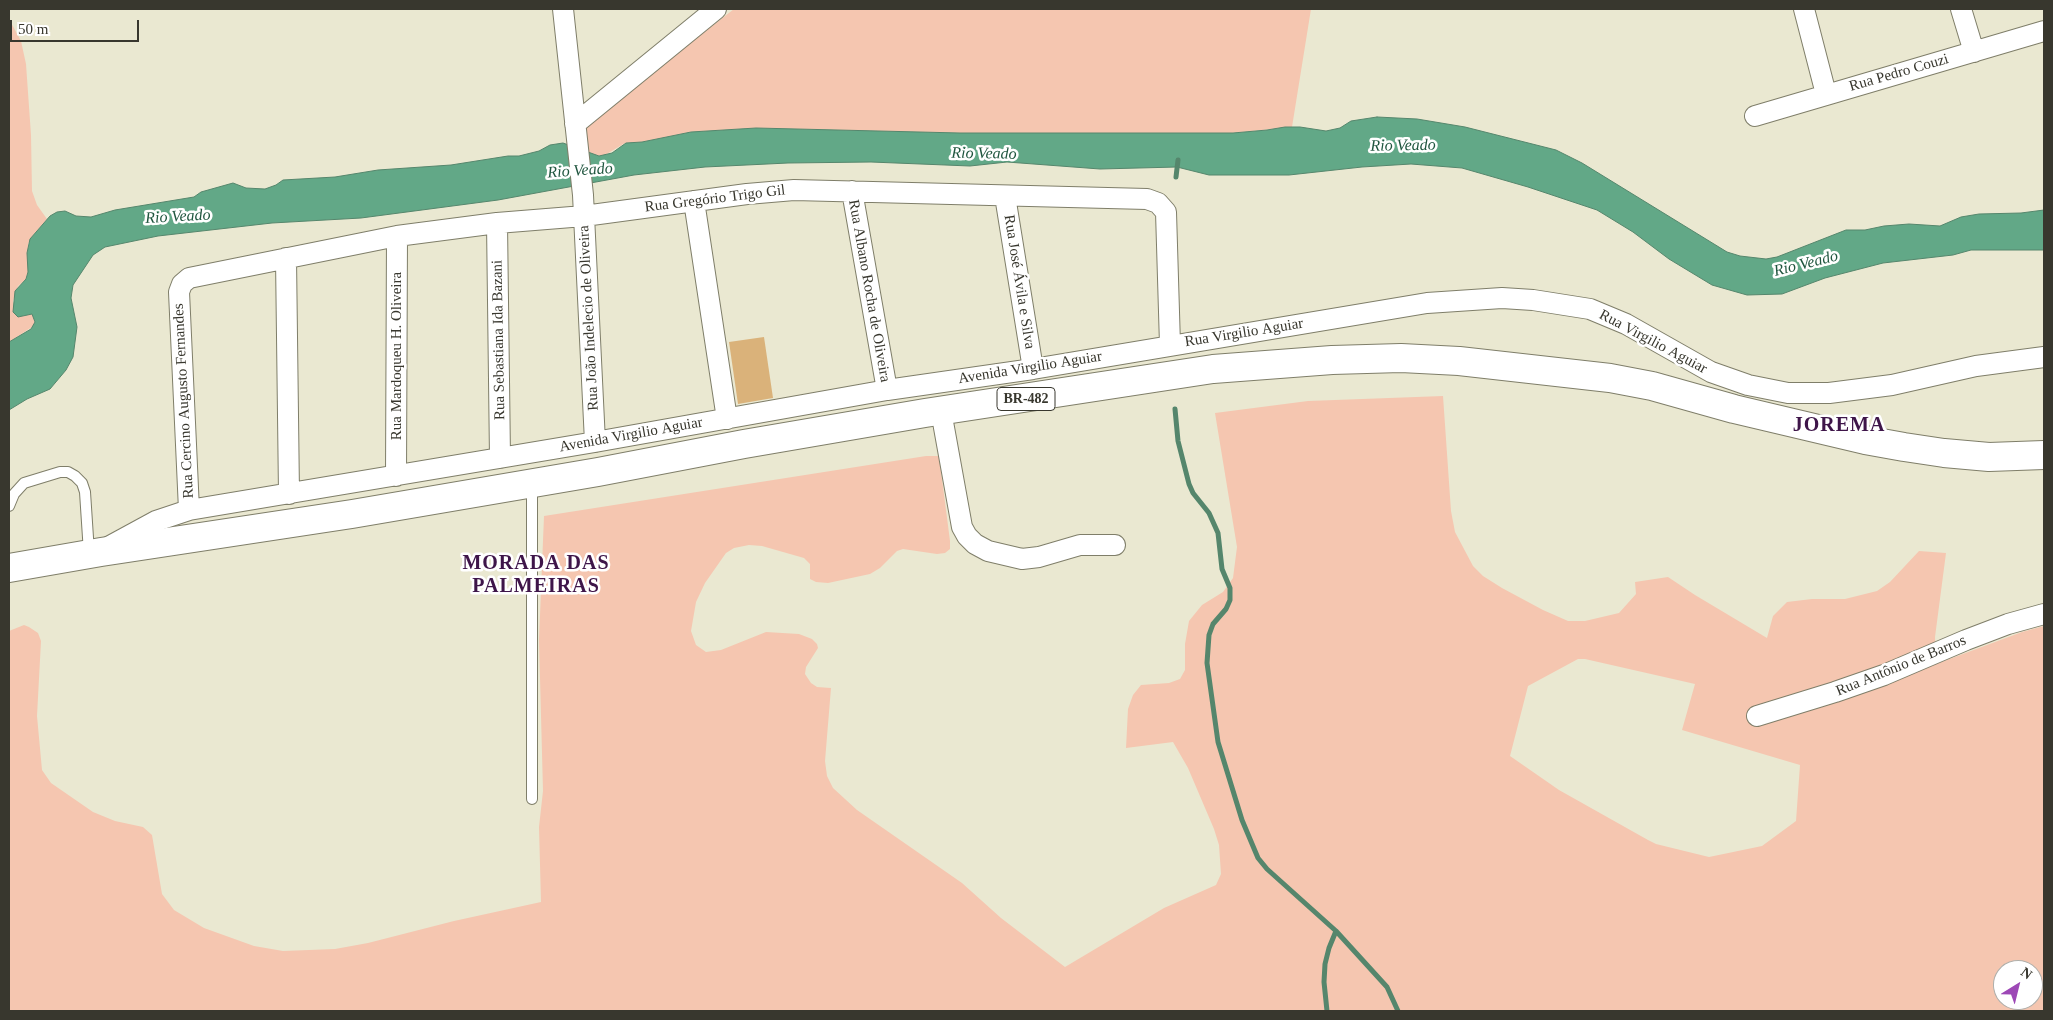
<!DOCTYPE html>
<meta charset="utf-8">
<style>
body{margin:0}
#map{position:relative;width:2053px;height:1020px;overflow:hidden;background:#eae8d1;font-family:"Times New Roman",serif}
canvas{display:block}
.frame{position:absolute;inset:0;border:10px solid #38372e;pointer-events:none}
.north{position:absolute;left:1993px;top:960px;width:50px;height:50px;box-sizing:border-box;background:#fff;border:1px solid #afafab;border-radius:50%;rotate:36deg;font-size:14px;font-weight:700;line-height:20px;text-align:center;color:#38372e}
.north::after{content:'';display:block;margin:auto;width:18px;height:22px;background:#9d48b6;clip-path:polygon(50% 0,100% 100%,50% 72%,0 100%)}
.scale{position:absolute;left:10px;top:20px;width:129px;height:22px;box-sizing:border-box;border:2px solid #38372e;border-top:0;padding-left:6px;font-size:15px;line-height:18px;white-space:nowrap;color:#38372e;-webkit-text-stroke:4px #fff;paint-order:stroke}
</style>
<div id="map">
<canvas width="2053" height="1020"></canvas>
<div class="frame"></div>
<div class="north">N</div>
<div class="scale">50 m</div>
</div>
<script>
const context = document.querySelector('canvas').getContext('2d');
context.lineJoin = 'round';
function fill(path, color) { context.fillStyle = color; context.fill(path, 'evenodd'); }
const poly = rows => new Path2D(rows.map(r => 'M' + r).join(''));
function strokePath(path, color, width, dash) { context.strokeStyle = color; context.lineWidth = width; context.lineCap = dash ? 'butt' : 'round'; context.setLineDash(dash || []); context.stroke(path); }
function label(font, color, halo, rows, align = 'center') {
  context.font = font + ' "Times New Roman",serif'; context.lineWidth = 5; context.setLineDash([]); context.textBaseline = 'middle'; context.strokeStyle = halo; context.fillStyle = color; for (const [text, x, y, turn = 0] of rows) {
    context.save(); context.translate(x, y); context.rotate((+turn || 0) * Math.PI / 180); context.textAlign = isNaN(turn) ? turn : align; if (halo) context.strokeText(text, 0, 0); context.fillText(text, 0, 0); context.restore();
  }
}
fill(poly([
 [734,9,1311,9,1292,127,1233,133,1180,134,960,133,756,128,691,132,642,142,625,143,605,155,593,156,588,152,574,134],
 [9,19,21,41,26,64,31,135,32,191,37,205,47,219,34,234,28,244,28,272,26,279,18,286,13,301,18,317,30,314,33,315,35,325,9,342],
 [1443,396,1451,511,1455,532,1473,566,1483,576,1502,588,1543,610,1568,621,1585,621,1619,613,1636,594,1635,582,1668,577,1695,595,1767,638,1773,616,1787,602,1812,599,1845,599,1877,591,1890,582,1919,551,1946,553,1935,637,1936,664,2022,632,2044,626,2044,1011,9,1011,9,631,24,625,29,627,38,633,41,641,37,716,42,770,51,783,93,812,115,821,143,827,152,835,162,894,174,910,204,928,254,946,283,951,335,949,368,943,454,921,541,902,539,827,543,791,539,640,544,516,926,456,939,456,950,541,950,549,945,553,937,554,903,549,897,551,880,568,870,574,828,583,816,582,810,579,810,564,804,558,762,546,749,545,734,548,726,553,705,583,696,602,691,631,696,645,706,652,721,650,766,632,799,634,812,639,817,644,818,648,806,667,805,674,811,683,817,687,831,688,825,761,827,776,833,788,857,810,962,883,1001,918,1065,967,1164,908,1216,885,1221,874,1219,845,1214,829,1188,768,1173,742,1126,748,1128,709,1133,695,1141,685,1169,683,1180,679,1185,670,1185,644,1189,621,1202,605,1223,592,1233,578,1237,547,1215,413,1308,401],
 [1578,659,1585,659,1695,684,1682,730,1800,765,1796,821,1762,846,1709,857,1656,844,1648,840,1559,790,1510,756,1528,686],
 [2003,970,2033,970,2033,1000,2003,1000]
]), '#f5c6b0');
const water = poly([
 [1377,117,1417,119,1465,127,1556,150,1582,163,1727,252,1740,256,1766,259,1777,257,1846,230,1865,230,1884,226,1909,224,1940,226,1961,217,1979,214,2021,213,2044,210,2044,250,1971,250,1953,255,1883,263,1825,278,1782,294,1747,295,1712,285,1669,259,1633,232,1597,210,1528,187,1462,168,1411,164,1362,167,1289,175,1209,175,1177,167,1100,169,1007,162,970,166,871,162,788,163,705,167,634,175,498,200,361,218,272,223,158,236,105,247,93,255,73,285,71,298,77,327,73,357,66,370,50,389,27,399,9,410,9,342,31,329,35,322,32,314,18,317,13,312,15,291,26,279,28,272,27,253,30,239,50,216,57,212,65,211,76,216,91,217,115,210,194,197,201,192,233,183,246,188,265,189,276,185,283,180,335,177,378,170,451,165,508,156,519,156,539,151,550,145,563,143,599,156,612,153,626,143,642,142,691,132,756,128,960,133,1233,133,1267,130,1285,127,1300,127,1326,131,1340,128,1351,121,1377,117]
]);
fill(water, '#62a887');
strokePath(water, '#55866c', 1);
strokePath(poly([
 [1176,177,1178,160],
 [1175,409,1178,441,1189,484,1193,493,1209,513,1218,533,1222,569,1230,588,1230,600,1226,609,1213,624,1209,635,1207,663,1218,742,1242,820,1258,858,1267,869,1336,931,1387,987,1398,1011],
 [1327,1011,1324,982,1325,964,1329,948,1336,931]
]), '#55866c', 5);
fill(poly([
 [764,337,773,398,738,404,729,342]
]), '#dab27a');
const lane = poly([
 [9,506,14,494,24,483,60,472,68,472,75,476,82,483,85,492,89,553],
 [532,799,532,484]
]);
const street = poly([
 [563,9,583,195,595,442],
 [1804,9,1826,94],
 [1961,9,1974,52],
 [1755,116,2044,31],
 [575,124,716,9],
 [852,191,887,390],
 [1005,196,1033,369],
 [694,201,727,419],
 [497,223,500,458],
 [286,258,289,494],
 [941,411,962,527,967,536,975,544,988,551,1022,559,1039,557,1080,545,1115,545],
 [396,476,397,236],
 [189,510,179,292,182,284,189,278,397,236,497,223,584,216,747,194,794,190,1147,199,1158,203,1166,212,1170,345],
 [110,546,156,521,189,510,595,442,887,390,1033,369,1427,303,1502,298,1533,300,1590,309,1626,324,1711,372,1748,385,1788,393,1829,393,1892,385,1976,366,2044,357],
 [1757,716,1835,692,1884,675,1966,640,2008,624,2044,614]
]);
const highway = poly([
 [9,568,101,552,352,514,598,472,744,444,925,413,1213,369,1332,360,1401,358,1459,361,1610,378,1652,386,1734,409,1865,440,1904,447,1944,453,1989,457,2044,455]
]);
strokePath(lane, '#7f7e69', 12);
strokePath(street, '#7f7e69', 22);
strokePath(highway, '#7f7e69', 30);
strokePath(lane, '#fff', 10);
strokePath(street, '#fff', 20);
strokePath(highway, '#fff', 28);
for (const [x, y, w] of [
 [1026,399,58]
]) { const box = new Path2D(); box.roundRect(x - w / 2, y - 11.5, w, 23, 4); context.fillStyle = '#fff'; context.fill(box); strokePath(box, '#38372e', 1); }
label('bold 14px', '#38372e', null, [
 ["BR-482",1026,399]
]);
label('15px', '#38372e', '#fff', [
 ["Rua Pedro Couzi",1899,73,-16],
 ["Rua Gregório Trigo Gil",715,199,-7],
 ["Rua José Ávila e Silva",1019,282,81],
 ["Rua Albano Rocha de Oliveira",869,291,80],
 ["Rua João Indelecio de Oliveira",589,318,-93],
 ["Rua Virgilio Aguiar",1244,333,-9],
 ["Rua Sebastiana Ida Bazani",499,340,-91],
 ["Rua Virgilio Aguiar",1653,342,28],
 ["Rua Mardoqueu H. Oliveira",397,356,-90],
 ["Avenida Virgilio Aguiar",1030,368,-9],
 ["Rua Cercino Augusto Fernandes",184,401,-93],
 ["Avenida Virgilio Aguiar",631,435,-10],
 ["Rua Antônio de Barros",1901,666,-22]
]);
label('italic 16px', '#20563f', '#fff', [
 ["Rio Veado",1403,146,-1],
 ["Rio Veado",984,154,1],
 ["Rio Veado",580,171,-4],
 ["Rio Veado",178,217,-3],
 ["Rio Veado",1806,264,-14]
]);
context.letterSpacing = '1px';
label('bold 20px', '#3e1549', '#fff', [
 ["JOREMA",1839,426],
 ["MORADA DAS",536,564],
 ["PALMEIRAS",536,587]
]);
context.letterSpacing = '0px';
</script>
